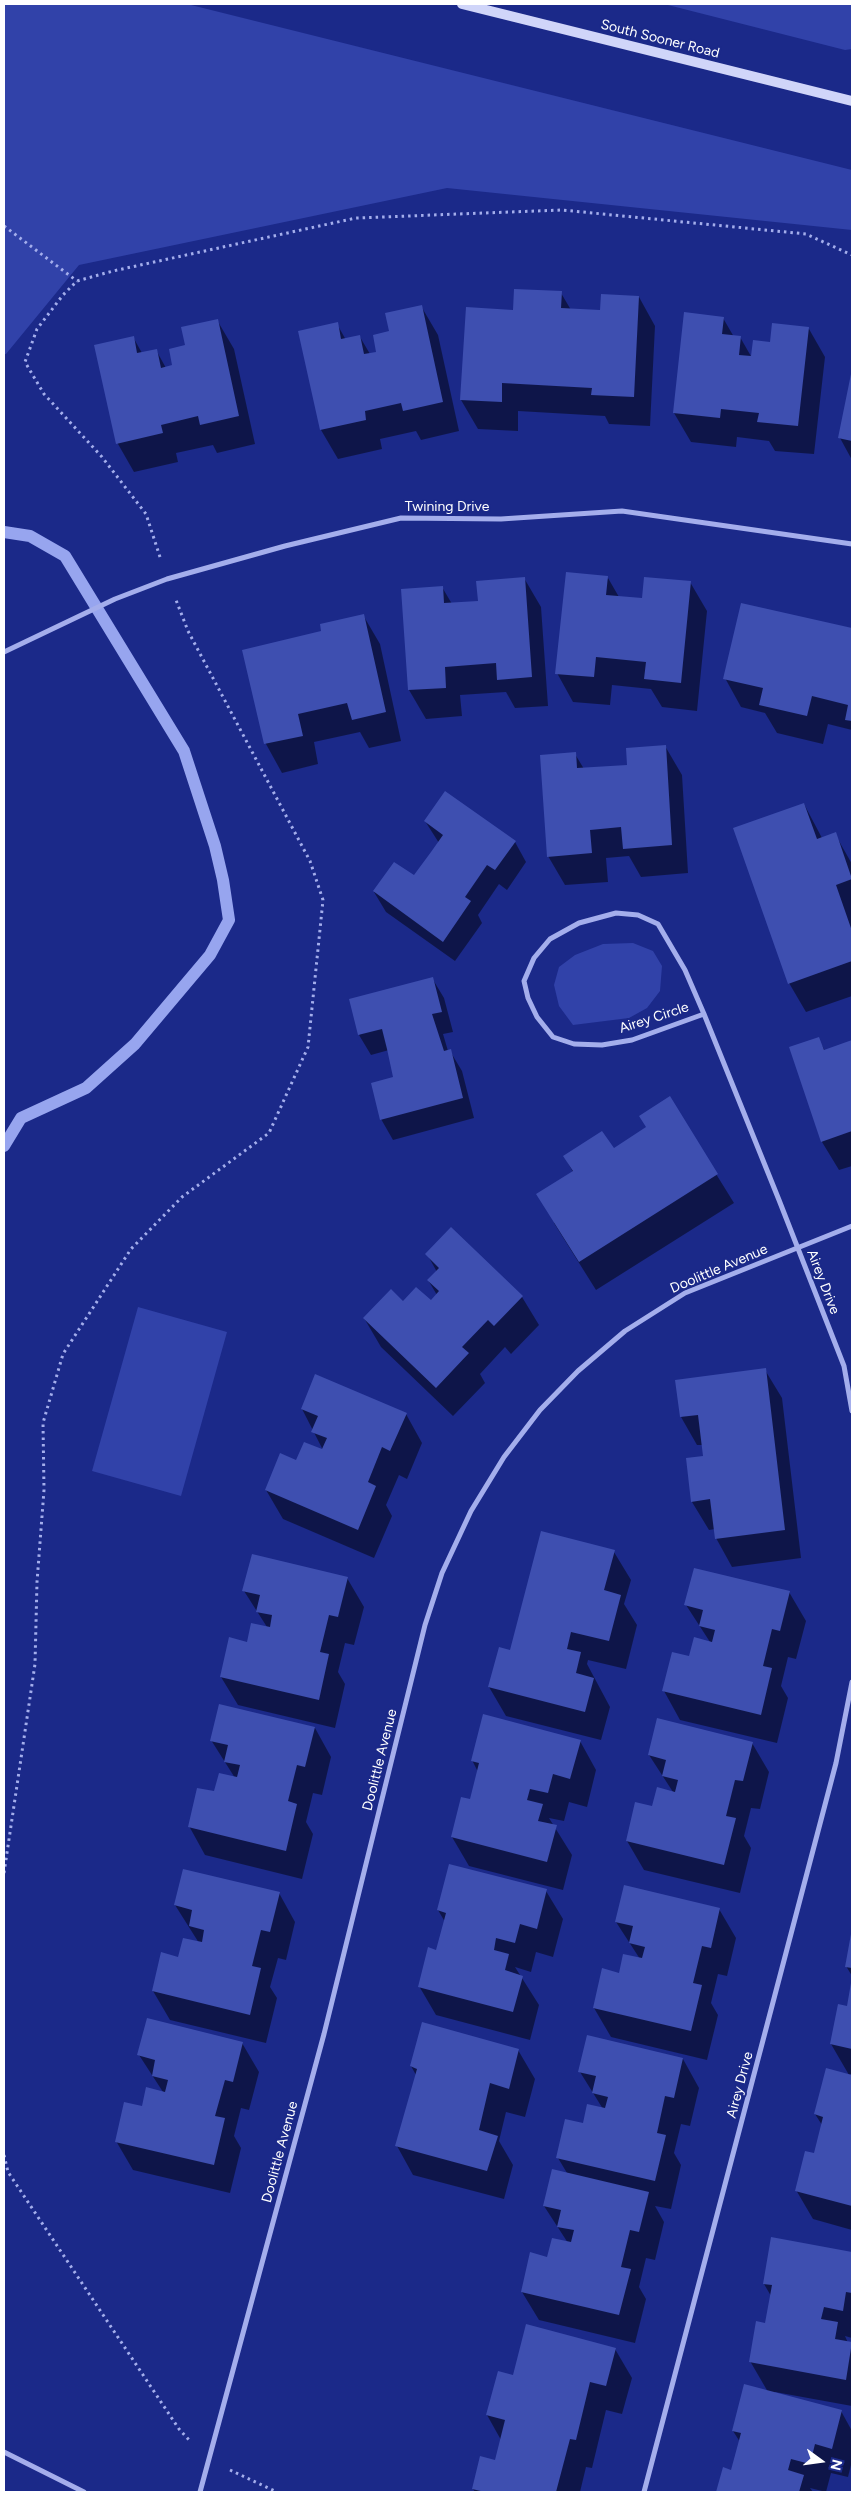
<!DOCTYPE html>
<style>
body{margin:0}
#map{position:relative;width:856px;height:2496px;overflow:hidden;background:#1b2989;font-family:Figtree,sans-serif}
canvas{display:block}
.frame{position:absolute;inset:0;border:5px solid #fff;pointer-events:none}
.north{position:absolute;left:796px;top:2436px;width:50px;height:50px;-webkit-text-stroke:4px #1b2989;paint-order:stroke;rotate:104deg;font-size:14px;font-weight:700;line-height:20px;text-align:center;color:#fff}
.north::after{content:'';display:block;margin:auto;width:18px;height:22px;background:#fff;clip-path:polygon(50% 0,100% 100%,50% 72%,0 100%)}
</style>
<div id="map">
<canvas width="856" height="2496"></canvas>
<div class="frame"></div>
<div class="north">N</div>
</div>
<script>
const context = document.querySelector('canvas').getContext('2d');
context.lineJoin = 'round';
function fill(path, color) { context.fillStyle = color; context.fill(path, 'evenodd'); }
const poly = rows => new Path2D(rows.map(r => 'M' + r).join(''));
function strokePath(path, color, width, dash) { context.strokeStyle = color; context.lineWidth = width; context.lineCap = dash ? 'butt' : 'round'; context.setLineDash(dash || []); context.stroke(path); }
function label(font, color, halo, rows, align = 'center') {
  context.font = font + ' Figtree,sans-serif'; context.lineWidth = 4; context.setLineDash([]); context.textBaseline = 'middle'; context.strokeStyle = halo; context.fillStyle = color; for (const [text, x, y, turn = 0] of rows) {
    context.save(); context.translate(x, y); context.rotate((+turn || 0) * Math.PI / 180); context.textAlign = isNaN(turn) ? turn : align; if (halo) context.strokeText(text, 0, 0); context.fillText(text, 0, 0); context.restore();
  }
}
fill(poly([
 [4,4,187,4,852,170,852,230,447,188,79,265,6,354,4,354],
 [664,4,852,4,852,49,845,50],
 [633,943,653,951,662,966,660,991,647,1008,629,1018,573,1025,559,1006,554,985,559,967,575,955,603,944],
 [138,1307,227,1332,181,1496,92,1471]
]), '#3142a9');
fill(poly([
 [561,293,571,310,602,311,639,297,655,326,650,426,609,424,605,416,518,411,518,431,478,429,461,400,467,308,514,311],
 [421,306,438,335,459,431,421,440,416,431,380,439,382,449,338,459,321,430,300,332,337,324,346,340,360,337,370,354,378,353,391,332],
 [723,318,734,337,740,337,752,358,771,343,809,329,825,357,814,454,775,451,769,441,737,437,736,447,691,442,674,413],
 [217,320,234,349,255,444,217,453,213,445,176,453,178,462,134,472,118,444,96,346,133,337,142,353,156,350,166,368,174,366,187,346],
 [852,376,852,460,840,438],
 [524,578,541,607,548,706,515,708,506,692,460,695,462,716,426,719,409,690,402,590,442,587,452,604,479,602],
 [608,578,619,597,643,599,690,582,707,611,697,711,662,707,651,689,612,685,610,705,573,702,557,673],
 [742,604,852,629,852,730,828,724,823,744,777,733,765,713,741,707,725,678],
 [363,615,380,644,401,741,369,748,360,732,314,742,318,764,282,773,266,744,244,651,323,632],
 [665,746,682,775,688,873,641,877,629,856,606,858,608,882,565,885,548,856,575,754,584,769,629,766],
 [804,804,822,838,835,834,852,864,852,996,806,1012,789,983],
 [425,821,515,842,526,862,507,890,499,884,478,915,482,923,455,961,386,912,374,892,414,877,439,843],
 [432,978,444,998,453,1032,443,1034,448,1051,450,1051,462,1071,474,1118,393,1140,381,1119,395,1078,389,1050,371,1055,359,1035],
 [818,1038,825,1051,852,1041,852,1166,839,1170,822,1142,790,1048],
 [669,1098,734,1203,596,1290,554,1223,573,1172,564,1156,613,1150,647,1128],
 [427,1254,522,1297,539,1325,511,1354,505,1347,480,1374,485,1383,453,1416,381,1347,364,1318,403,1302,431,1302,437,1295,428,1280,437,1272],
 [765,1370,782,1398,801,1558,732,1567,716,1538,715,1529,709,1530,692,1502,704,1457,703,1445,697,1445,681,1417],
 [302,1409,406,1414,422,1443,407,1479,399,1475,386,1505,392,1516,374,1558,283,1519,266,1490,297,1461,324,1452],
 [614,1552,631,1580,624,1604,637,1625,626,1669,588,1660,587,1664,610,1707,601,1740,506,1716,489,1687,511,1651],
 [347,1578,364,1607,354,1645,345,1643,338,1672,345,1684,335,1728,238,1705,221,1677,248,1643,267,1627,244,1591],
 [789,1592,806,1621,796,1659,788,1657,781,1686,788,1698,777,1743,680,1720,664,1691,690,1658,710,1642,686,1605],
 [315,1728,331,1757,322,1795,313,1793,306,1822,313,1834,302,1879,205,1855,189,1826,215,1793,235,1778,211,1740],
 [580,1741,596,1770,587,1807,569,1802,564,1821,549,1818,572,1855,563,1890,469,1866,452,1837,471,1801,478,1772,472,1760],
 [752,1743,769,1772,760,1809,751,1808,744,1836,751,1848,740,1893,644,1870,627,1841,653,1808,673,1792,649,1755],
 [450,1865,546,1891,563,1919,553,1957,536,1952,531,1972,515,1967,539,2005,530,2040,436,2015,419,1986,437,1951,445,1922,438,1910],
 [279,1893,295,1922,286,1960,278,1958,270,1987,277,1998,266,2043,170,2020,153,1991,179,1958,199,1943,175,1905],
 [719,1909,736,1938,727,1976,718,1974,711,2003,718,2015,707,2060,611,2037,594,2008,620,1974,640,1959,616,1922],
 [852,1936,852,1976,846,1966],
 [852,1985,852,2074,849,2075,831,2044,848,2007],
 [242,2043,259,2072,249,2110,241,2108,234,2136,241,2148,230,2193,133,2170,116,2141,143,2108,163,2092,139,2055],
 [518,2050,535,2079,525,2117,506,2112,499,2141,513,2165,504,2199,413,2175,397,2146,416,2075,411,2066],
 [683,2059,699,2088,690,2126,681,2124,674,2153,681,2165,671,2209,655,2206,664,2222,655,2260,646,2258,639,2287,646,2299,635,2343,539,2320,522,2292,548,2258,568,2243,544,2206,567,2173,558,2158,584,2124,603,2109,580,2072],
 [827,2069,852,2076,852,2230,813,2219,796,2190,815,2154,822,2125,815,2114],
 [772,2238,852,2253,852,2338,845,2336,848,2343,852,2344,852,2406,775,2392,775,2394,841,2411,852,2431,852,2461,848,2477,831,2473,826,2492,810,2488,813,2492,718,2492,724,2469,732,2472,740,2442,733,2431,768,2392,750,2361,766,2324,771,2296,764,2284],
 [615,2349,632,2378,622,2414,606,2410,592,2468,586,2467,580,2492,475,2492,473,2489,496,2461,501,2440,487,2415,514,2377]
]), '#0007');
strokePath(poly([
 [4,532,30,536,65,556,184,751,215,846,223,880,229,920,210,955,135,1044,86,1088,21,1118,4,1146]
]), '#97a5ef', 12);
fill(poly([
 [514,289,562,291,561,308,600,310,601,294,639,296,634,397,591,395,592,388,502,383,502,402,460,400,466,307,513,310],
 [422,305,443,402,403,411,401,403,365,411,366,420,320,430,298,331,338,322,341,339,360,335,364,354,376,352,373,335,389,331,385,313],
 [684,312,724,317,722,334,741,336,739,355,751,356,753,340,770,342,772,323,809,327,798,426,757,422,759,413,721,409,720,418,673,413],
 [218,319,239,416,200,425,198,416,161,425,163,433,116,444,94,345,134,336,137,353,157,349,161,368,172,365,169,349,185,345,181,327],
 [851,374,852,374,852,441,838,438],
 [566,572,608,576,606,595,642,598,644,577,691,581,681,683,644,679,646,662,596,657,594,677,555,674],
 [525,577,532,677,497,680,496,663,445,667,446,688,408,690,401,589,443,586,444,603,478,601,476,581],
 [741,603,852,628,852,721,845,720,848,705,812,696,807,716,759,705,763,688,723,679],
 [364,614,386,712,352,720,347,703,298,714,303,736,264,744,242,650,321,631,320,624],
 [666,745,672,845,623,849,621,827,590,830,592,853,547,857,540,755,576,752,577,768,627,765,626,748],
 [445,791,516,841,495,870,487,865,465,897,471,901,443,942,373,891,394,862,414,875,431,852,443,835,424,821],
 [804,803,817,839,836,832,852,879,836,885,852,931,852,961,788,984,733,828],
 [433,977,442,1012,432,1014,444,1051,451,1049,463,1098,380,1120,371,1083,393,1077,387,1049,382,1029,358,1035,349,999],
 [819,1037,824,1050,852,1040,852,1131,821,1142,789,1047],
 [670,1096,718,1174,579,1262,536,1194,573,1171,563,1156,602,1131,614,1148,646,1127,639,1116],
 [451,1227,523,1296,494,1326,488,1320,462,1347,469,1353,436,1388,363,1318,391,1289,403,1301,416,1287,431,1300,439,1291,427,1280,439,1268,425,1254],
 [766,1368,785,1530,715,1539,710,1499,691,1502,686,1458,703,1456,698,1415,680,1417,675,1380],
 [315,1374,407,1413,390,1451,382,1447,368,1482,376,1486,358,1530,265,1490,280,1453,296,1460,304,1442,322,1449,327,1438,311,1432,318,1416,301,1409],
 [541,1531,615,1550,604,1590,621,1595,609,1641,571,1632,567,1649,581,1652,576,1673,594,1678,585,1712,488,1687,499,1647,510,1650],
 [252,1554,348,1577,338,1617,329,1615,320,1652,329,1654,319,1700,220,1677,229,1637,247,1642,251,1623,270,1627,272,1615,256,1612,260,1595,242,1591],
 [694,1568,790,1591,780,1631,772,1629,763,1666,772,1668,761,1715,662,1691,672,1652,689,1656,694,1637,712,1642,715,1630,699,1626,703,1610,684,1605],
 [219,1704,315,1727,305,1767,297,1765,288,1801,297,1804,286,1851,188,1827,197,1788,214,1791,219,1773,237,1777,240,1765,224,1762,228,1745,210,1741],
 [483,1714,581,1740,570,1779,553,1774,548,1793,530,1789,527,1800,543,1804,538,1821,557,1825,547,1862,451,1837,461,1797,470,1799,479,1763,471,1761],
 [657,1718,753,1742,743,1781,735,1780,726,1816,736,1818,724,1865,626,1841,635,1802,652,1806,657,1787,675,1792,678,1780,662,1776,666,1760,648,1755],
 [449,1864,547,1889,537,1929,520,1924,515,1943,496,1938,494,1950,509,1954,505,1970,523,1976,513,2012,418,1987,428,1947,436,1950,446,1913,437,1910],
 [183,1869,280,1892,270,1932,261,1930,252,1966,261,1968,250,2015,152,1991,161,1952,178,1957,183,1938,202,1942,204,1930,189,1926,192,1910,174,1905],
 [624,1885,720,1908,711,1948,702,1946,693,1983,702,1985,691,2031,593,2008,602,1968,619,1973,623,1954,642,1958,645,1947,629,1943,633,1926,615,1922],
 [851,1934,852,1934,852,1968,845,1967],
 [851,1983,852,1984,852,2049,830,2044,838,2004,847,2006],
 [147,2018,243,2042,233,2082,225,2080,215,2116,225,2118,214,2165,115,2142,124,2102,142,2106,146,2087,165,2092,168,2080,152,2076,155,2060,137,2055],
 [422,2022,519,2049,509,2089,490,2083,479,2130,498,2136,487,2171,395,2146,417,2069,410,2066],
 [587,2035,683,2058,674,2098,665,2096,657,2133,666,2135,655,2181,556,2158,565,2119,583,2123,587,2104,605,2108,608,2097,592,2093,596,2076,578,2072],
 [826,2068,852,2075,852,2206,795,2191,805,2151,814,2153,823,2117,814,2114],
 [552,2169,649,2192,639,2232,630,2230,621,2267,631,2269,619,2315,521,2292,530,2252,547,2257,552,2238,571,2242,574,2230,557,2227,561,2210,543,2206],
 [771,2237,852,2252,852,2293,846,2292,843,2311,824,2307,821,2319,838,2322,835,2339,852,2342,846,2380,749,2362,756,2321,765,2323,772,2285,763,2284],
 [526,2324,616,2348,606,2386,590,2382,576,2440,570,2439,556,2492,485,2492,472,2489,480,2456,495,2460,505,2420,486,2415,498,2371,513,2375],
 [744,2384,842,2410,832,2449,815,2444,810,2464,791,2459,788,2470,804,2475,799,2492,716,2492,723,2467,731,2470,741,2433,732,2431]
]), '#3e4fb0');
strokePath(poly([
 [4,226,77,281],
 [160,557,146,514,102,457,44,394,25,362,37,329,63,295,77,281,113,271,356,218,562,210,806,234,852,255],
 [4,1873,35,1664,37,1582,44,1490,43,1423,63,1354,131,1249,182,1197,269,1133,308,1047,323,900,310,861,188,631,176,600],
 [4,2155,8,2172,179,2429,189,2440],
 [230,2470,277,2492]
]), '#a4aeec', 3, [2.5, 4]);
strokePath(poly([
 [4,652,115,599,167,579,285,546,401,518,501,519,622,511,852,544],
 [704,1014,632,1040,602,1045,574,1044,553,1037,537,1017,528,998,524,981,534,958,550,939,579,923,616,913,638,915,658,924,685,970,704,1014,779,1200,844,1366,852,1411],
 [4,2452,84,2492],
 [200,2492,324,2034,425,1625,442,1573,471,1511,504,1457,540,1410,578,1371,625,1331,685,1293,852,1226],
 [644,2492,836,1763,852,1682]
]), '#a4aeec', 5);
strokePath(poly([
 [462,4,852,101]
]), '#d0d5f9', 10);
label('14px', '#fff', '#1b2989', [
 ["South Sooner Road",660,39,14],
 ["Twining Drive",447,507],
 ["Airey Circle",654,1018,-18],
 ["Doolittle Avenue",719,1269,-23],
 ["Airey Drive",823,1282,69],
 ["Doolittle Avenue",380,1760,-76],
 ["Airey Drive",740,2085,-75],
 ["Doolittle Avenue",280,2152,-75]
]);
</script>
